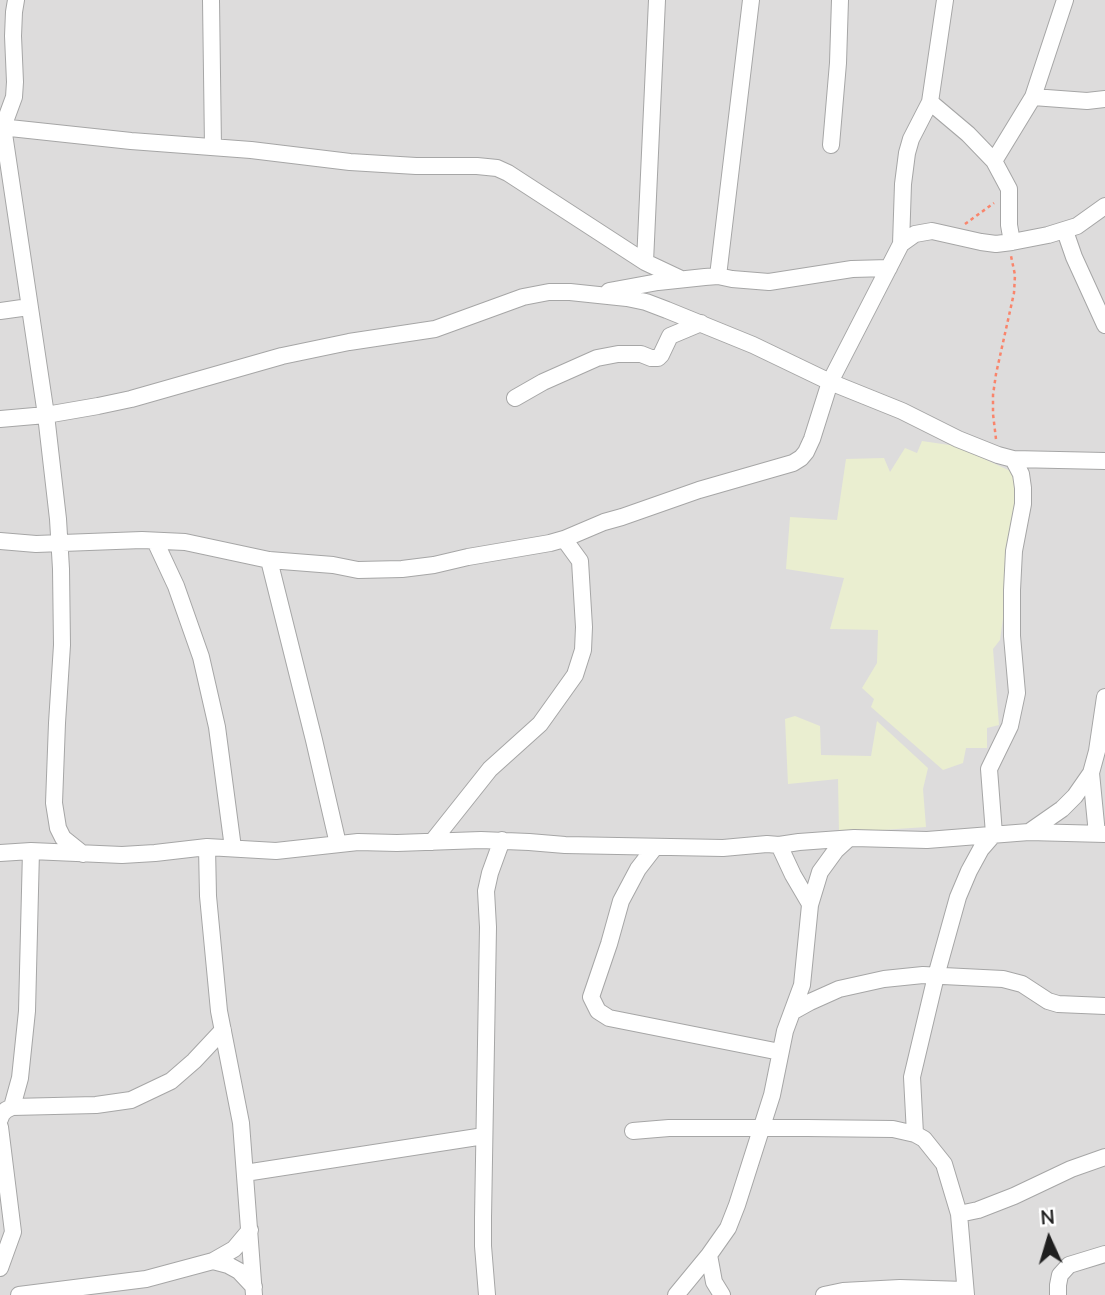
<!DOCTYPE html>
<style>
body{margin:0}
#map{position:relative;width:1105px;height:1295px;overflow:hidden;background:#efede5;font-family:"Nunito Sans",sans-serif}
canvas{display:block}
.north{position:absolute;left:1014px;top:1204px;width:70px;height:70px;-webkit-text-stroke:5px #fff;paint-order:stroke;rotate:356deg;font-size:19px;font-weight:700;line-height:28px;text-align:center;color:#1f1f1f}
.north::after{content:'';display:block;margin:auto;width:24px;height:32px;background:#1f1f1f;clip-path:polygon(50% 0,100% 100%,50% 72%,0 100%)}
</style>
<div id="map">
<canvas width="1105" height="1295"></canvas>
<div class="north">N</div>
</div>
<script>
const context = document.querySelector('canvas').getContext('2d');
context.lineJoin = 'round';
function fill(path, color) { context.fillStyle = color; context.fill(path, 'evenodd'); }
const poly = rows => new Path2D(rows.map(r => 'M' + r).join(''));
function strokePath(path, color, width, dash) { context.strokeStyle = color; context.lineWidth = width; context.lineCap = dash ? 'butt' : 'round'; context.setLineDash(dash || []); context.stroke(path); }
fill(poly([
 [0,0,1105,0,1105,1295,0,1295]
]), '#dddcdc');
fill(poly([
 [922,441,956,446,1017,474,1019,503,1000,640,993,649,999,725,987,728,987,748,966,748,963,763,943,770,871,707,874,699,862,688,877,663,878,630,830,629,844,578,786,569,790,517,837,520,846,459,884,458,890,472,905,448,917,453],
 [795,716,820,726,821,755,871,756,877,721,928,768,923,789,926,827,839,833,838,779,788,784,785,719]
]), '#eaeed0');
const street = poly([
 [16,0,14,12,13,36,15,82,14,97,3,127,46,415,58,519,61,569,62,645,57,723,54,803,58,828,63,838,83,854],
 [211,0,213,147],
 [945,0,930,102,968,134,994,161,1009,189,1009,225,1012,242],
 [1033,97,1065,0],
 [0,127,131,141,251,150,350,162,416,166,477,166,497,168,508,173,645,262,681,279],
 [831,145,838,63,840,0],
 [994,161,1033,97,1087,101,1105,99],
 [1065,231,1074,257,1105,325],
 [901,244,915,234,932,231,981,242,996,244,1012,242,1048,235,1077,226,1105,206],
 [645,262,657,0],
 [718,276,751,0],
 [609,291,658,282,705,277,718,276,732,279,769,282,852,269,889,268],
 [0,311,29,307],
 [515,398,543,382,597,358,618,354,641,354,651,358,658,358,661,355,670,336,701,323],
 [0,419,46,415,98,406,131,399,282,356,349,342,435,329,523,297,549,292,570,292,627,298,646,302,667,310,753,345,830,382,902,411,958,439,998,455,1013,459,1105,461],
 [0,541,36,544,142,540,185,542,269,560,333,565,358,570,402,569,434,565,468,557,550,543,564,539,604,522,622,517,699,490,793,463,801,458,806,452,812,439,830,382,901,244,903,184,907,153,911,139,930,102],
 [155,541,176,586,201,657,217,727,233,848],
 [269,560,314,740,338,844],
 [1029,832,1062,809,1075,796,1091,773],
 [1097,834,1091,773,1097,751,1105,697],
 [432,842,490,769,540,724,575,675,583,650,584,627,580,561,564,539],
 [779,845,793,875,810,904],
 [207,847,208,896,219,1011,241,1123,254,1295],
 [655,847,638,869,621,901,609,944,591,997,598,1011,609,1018,780,1052],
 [0,853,31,851,122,855,155,853,207,847,276,851,358,842,397,843,481,840,529,842,565,845,723,848,767,844,779,845,799,842,854,838,927,840,1029,832,1105,834],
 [792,1012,810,1002,839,989,884,979,923,975,1003,979,1022,984,1048,1001,1058,1004,1105,1006],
 [12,1107,20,1078,27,1011,31,851],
 [0,1119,2,1114,6,1110,12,1107,96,1105,131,1100,171,1081,194,1061,223,1030],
 [0,1127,13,1232,0,1268],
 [633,1131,669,1128,807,1128,893,1129,915,1134,924,1139,944,1164,959,1214,966,1295],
 [915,1134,912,1077,936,976,958,897,969,871,981,849,994,834,989,769,1010,726,1017,693,1012,636,1012,590,1014,551,1023,504,1023,488,1021,474,1013,459],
 [245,1173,484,1136],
 [959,1214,978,1210,1014,1196,1071,1169,1105,1157],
 [709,1255,714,1282,722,1295],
 [213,1261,228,1265,239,1271,254,1287],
 [19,1295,146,1279,213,1261,234,1249,250,1230],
 [487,1295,483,1246,483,1218,488,927,486,891,490,873,502,840],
 [676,1295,709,1255,728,1228,737,1205,772,1095,785,1031,802,985,810,905,820,872,836,850,848,839],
 [824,1295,843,1291,900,1288,965,1290],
 [1058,1295,1058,1285,1060,1275,1069,1265,1105,1254]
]);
strokePath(street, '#a6a6a6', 18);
strokePath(poly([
 [965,224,994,203],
 [996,439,993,414,993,395,996,374,1014,293,1015,275,1011,256]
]), '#f9856c', 2.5, [3.5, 3.5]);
strokePath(street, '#fff', 16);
</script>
